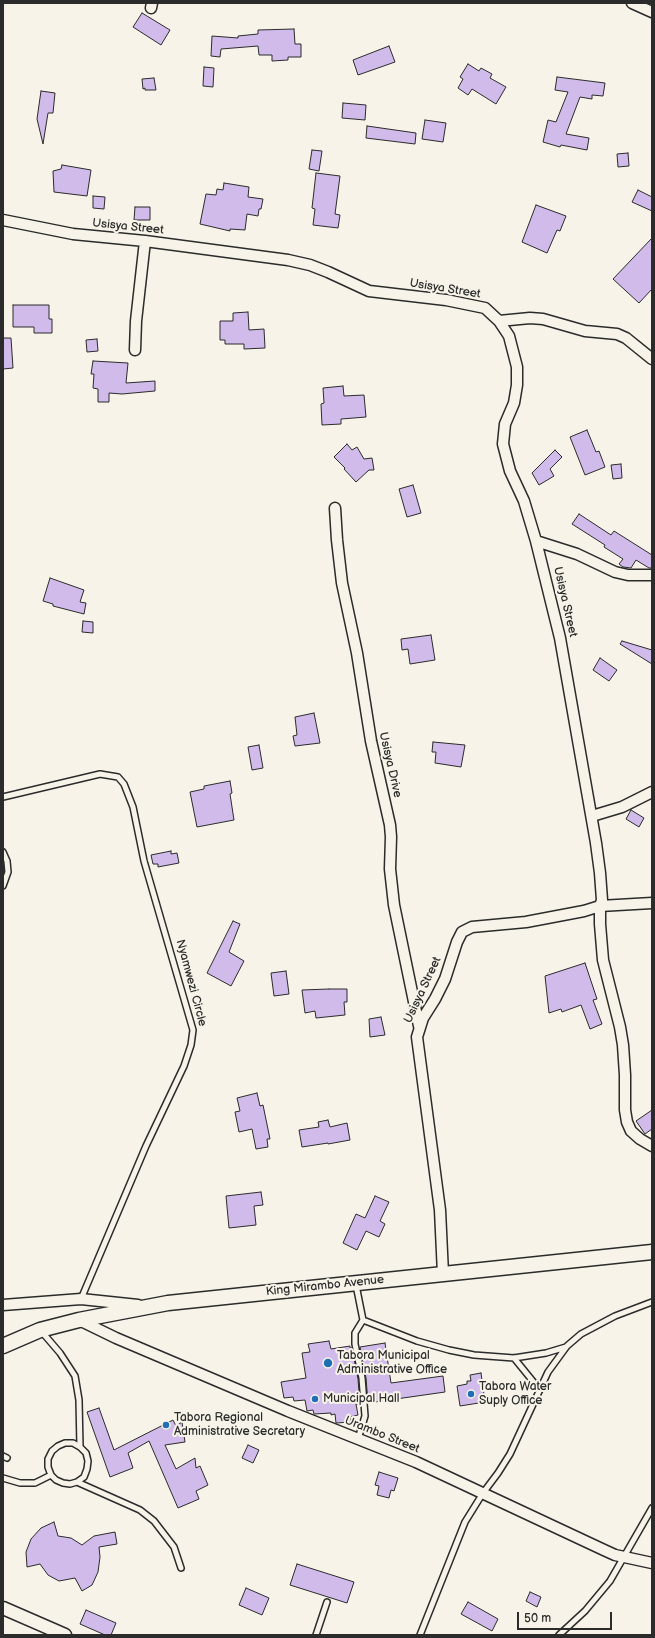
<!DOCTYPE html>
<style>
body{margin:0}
#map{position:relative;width:655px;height:1638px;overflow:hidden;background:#f7f3e8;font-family:"Balsamiq Sans",sans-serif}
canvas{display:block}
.frame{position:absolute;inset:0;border:4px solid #2b2b2b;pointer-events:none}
.scale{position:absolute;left:517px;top:1612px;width:95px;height:18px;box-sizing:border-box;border:2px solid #2b2b2b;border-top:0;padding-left:5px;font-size:12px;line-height:14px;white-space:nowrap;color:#2b2b2b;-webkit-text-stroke:3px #f7f3e8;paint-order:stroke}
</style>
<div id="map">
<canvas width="655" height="1638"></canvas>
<div class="frame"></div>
<div class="scale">50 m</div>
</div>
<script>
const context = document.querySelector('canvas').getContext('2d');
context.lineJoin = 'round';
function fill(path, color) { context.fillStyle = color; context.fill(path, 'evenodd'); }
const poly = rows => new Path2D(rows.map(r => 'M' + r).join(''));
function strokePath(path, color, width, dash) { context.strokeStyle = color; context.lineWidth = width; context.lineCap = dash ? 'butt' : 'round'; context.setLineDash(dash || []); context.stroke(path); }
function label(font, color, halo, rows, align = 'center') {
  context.font = font + ' "Balsamiq Sans",sans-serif'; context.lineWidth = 4; context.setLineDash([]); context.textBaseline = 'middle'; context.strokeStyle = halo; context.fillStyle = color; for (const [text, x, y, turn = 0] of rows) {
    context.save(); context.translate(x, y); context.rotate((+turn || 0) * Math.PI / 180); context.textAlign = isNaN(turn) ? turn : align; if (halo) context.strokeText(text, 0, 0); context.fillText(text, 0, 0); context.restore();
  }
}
const building = poly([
 [142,13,170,30,161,45,133,27,142,13],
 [294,29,295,44,301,44,301,57,288,57,288,60,272,61,272,55,259,55,258,46,221,49,220,57,211,56,212,36,238,38,238,36,258,34,258,30,294,29],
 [389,46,395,62,358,75,353,60,389,46],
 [468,64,479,71,481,68,492,74,490,78,506,87,496,104,472,89,468,95,458,88,463,79,460,77,468,64],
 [204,67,214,68,213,87,203,86,204,67],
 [557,77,605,83,603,96,592,95,592,99,580,97,566,134,589,138,587,150,561,145,560,147,543,142,548,120,556,122,568,92,555,90,557,77],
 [154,78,156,90,145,90,145,88,143,89,142,79,154,78],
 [41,91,55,93,53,113,48,113,43,144,37,119,41,91],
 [343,103,366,105,365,120,342,118,343,103],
 [425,120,446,123,443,142,422,139,425,120],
 [367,126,416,133,415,144,366,138,367,126],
 [312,150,322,151,319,171,309,169,312,150],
 [628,153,629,166,618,167,617,154,628,153],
 [62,165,91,170,87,196,54,192,53,171,61,169,62,165],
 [316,173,340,176,335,214,340,215,338,228,313,225,315,209,312,208,316,173],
 [224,183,249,187,248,197,263,199,261,209,259,209,258,216,247,214,245,230,230,229,230,231,200,224,206,194,216,195,217,189,223,190,224,183],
 [638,190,652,197,652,211,632,202,638,190],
 [93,196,105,197,104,209,93,208,93,196],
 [536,205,566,216,560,231,557,230,547,253,522,242,536,205],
 [135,207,150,207,150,220,134,220,135,207],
 [652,238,652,289,639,303,613,279,652,238],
 [13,305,49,305,49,319,52,319,52,333,34,333,34,327,13,327,13,305],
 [248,312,249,330,264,329,265,348,244,349,244,344,225,344,225,340,220,340,220,321,233,321,233,313,248,312],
 [3,338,11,338,13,368,3,369,3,338],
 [97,339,98,351,87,352,86,340,97,339],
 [93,361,128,363,126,383,155,381,155,391,122,394,109,393,109,402,98,402,98,389,93,388,94,374,91,374,93,361],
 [343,386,344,396,364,395,366,417,341,419,341,424,322,425,321,404,324,403,323,388,343,386],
 [587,430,596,452,599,451,605,467,585,475,570,437,587,430],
 [347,444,352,450,357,447,364,459,372,458,374,470,369,470,356,482,344,469,345,468,334,457,347,444],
 [555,450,562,457,550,469,554,476,539,485,532,473,555,450],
 [621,464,622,478,613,479,611,465,621,464],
 [413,485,421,513,407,517,399,489,413,485],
 [579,514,611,535,614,531,652,555,652,568,649,568,636,560,631,568,623,567,619,564,623,559,604,547,605,545,572,524,579,514],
 [50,578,84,590,80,602,86,603,84,614,53,606,53,604,43,601,50,578],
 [83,621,93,622,93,633,82,632,83,621],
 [431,635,435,660,410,664,408,649,402,650,401,639,431,635],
 [622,641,652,650,652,664,620,644,622,641],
 [600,658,617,670,609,681,593,670,600,658],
 [314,713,320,743,295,746,293,736,297,735,295,717,314,713],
 [433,742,465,745,461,767,435,763,436,752,432,752,433,742],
 [259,745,263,768,252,770,248,747,259,745],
 [230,781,232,793,230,794,234,820,197,827,190,792,204,789,204,786,230,781],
 [631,810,644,818,639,827,626,819,631,810],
 [171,851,171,854,177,853,179,863,158,867,158,864,153,864,151,855,171,851],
 [233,921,240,924,229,952,244,961,231,986,207,973,233,921],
 [585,963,597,999,593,1000,602,1024,590,1029,581,1005,562,1012,561,1009,549,1013,545,976,585,963],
 [286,971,289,994,274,996,271,973,286,971],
 [329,989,347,989,347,1002,344,1002,345,1015,316,1018,315,1011,305,1013,302,990,329,989],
 [381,1017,385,1035,370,1037,369,1019,381,1017],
 [257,1093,260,1106,263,1105,270,1139,267,1139,268,1147,256,1149,252,1129,239,1132,235,1112,240,1111,237,1098,257,1093],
 [652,1110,652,1129,645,1134,636,1121,652,1110],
 [328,1120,330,1127,347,1123,350,1140,328,1144,328,1143,302,1147,299,1130,319,1127,318,1122,328,1120],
 [261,1192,263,1205,254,1206,256,1225,229,1228,226,1196,261,1192],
 [375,1196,389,1202,380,1221,385,1224,379,1237,366,1231,357,1250,343,1243,356,1214,365,1218,375,1196],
 [329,1341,331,1349,350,1346,350,1348,352,1348,358,1379,360,1404,356,1404,358,1415,350,1417,351,1422,336,1423,335,1414,331,1415,331,1413,314,1414,313,1410,307,1411,305,1400,294,1401,293,1397,284,1398,281,1382,306,1378,302,1353,310,1352,308,1344,329,1341],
 [385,1343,391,1383,443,1376,445,1392,368,1403,366,1378,360,1347,385,1343],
 [481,1373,485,1402,460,1406,457,1386,467,1384,467,1381,471,1381,470,1375,481,1373],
 [99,1408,114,1450,173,1420,176,1426,182,1422,185,1442,165,1445,176,1469,195,1458,196,1468,200,1466,208,1485,196,1491,199,1499,178,1508,149,1441,128,1453,133,1468,110,1477,87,1412,99,1408],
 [248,1445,259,1450,253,1463,242,1458,248,1445],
 [379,1472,398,1478,394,1491,391,1490,389,1498,377,1495,379,1486,375,1485,379,1472],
 [54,1522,58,1536,71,1538,82,1545,94,1536,115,1532,117,1544,99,1547,100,1557,98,1572,92,1585,82,1591,75,1578,59,1581,48,1575,40,1564,27,1567,26,1552,31,1539,41,1528,54,1522],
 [297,1564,354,1582,347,1603,290,1585,297,1564],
 [246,1588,269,1598,262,1615,239,1605,246,1588],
 [530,1592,541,1597,537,1607,526,1601,530,1592],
 [468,1602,498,1619,492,1631,461,1614,468,1602],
 [86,1610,116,1623,111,1635,105,1635,80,1624,86,1610]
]);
fill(building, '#d0bbeb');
strokePath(building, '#2b2b2b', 1);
const service = poly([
 [3,797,100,774,118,777,124,784,133,807,144,861,193,1030,191,1045,184,1066,146,1146,81,1299],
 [3,852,7,861,8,872,3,886],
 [356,1285,363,1320,355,1333,355,1344,362,1378,365,1416,358,1439],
 [363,1320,417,1341,449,1350,474,1355,514,1358,546,1353,566,1347],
 [42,1332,60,1353,75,1376,79,1400,80,1447,86,1453,88,1461,87,1469,84,1477,77,1482,70,1484,63,1483,56,1480,51,1475,48,1467,48,1459,52,1451,58,1446,65,1443,73,1443,80,1447],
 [514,1358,540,1390],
 [3,1456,7,1458],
 [3,1478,20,1483,35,1483,51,1475],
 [77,1482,140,1510,154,1521,174,1547,181,1568],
 [316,1635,327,1602],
 [420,1635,465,1522,483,1493,498,1473,510,1454,548,1372,567,1346,581,1334,615,1316,652,1302],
 [559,1635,585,1611,610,1581,652,1508]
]);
const minor = poly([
 [632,3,652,12],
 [151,8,152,3],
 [3,220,73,234,145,241,288,260,310,265,328,272,369,291,446,300,485,308,499,321,509,336,517,367,517,385,514,403,505,424,503,444,510,471,524,501,536,541,560,638,596,843,600,873,602,900,600,906,584,911,526,922,472,927,462,932,457,942,445,979,435,999,423,1018,417,1037,440,1210,443,1274],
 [499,321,530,318,543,319,585,331,617,334,626,338,652,359],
 [135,350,136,321,145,241],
 [335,508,337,540,342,583,357,653,371,741,390,825,391,837,390,869,394,905,419,1026],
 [536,541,577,554,615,572,628,575,652,575],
 [592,816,622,807,652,792],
 [652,903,600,906,600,924,603,960,620,1027,623,1045,625,1075,625,1110,627,1122,631,1131,640,1139,652,1146],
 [3,1305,81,1299,138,1305],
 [79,1320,116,1338,288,1411,416,1462,604,1550,615,1555,652,1563]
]);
const tertiary = poly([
 [3,1608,65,1635]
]);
const secondary = poly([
 [3,1346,40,1330,79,1320,168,1303,652,1252]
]);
strokePath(service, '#2b2b2b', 8);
strokePath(minor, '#2b2b2b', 13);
strokePath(tertiary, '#2b2b2b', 15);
strokePath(secondary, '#2b2b2b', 17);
strokePath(service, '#f7f3e8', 5);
strokePath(minor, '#f7f3e8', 10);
strokePath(tertiary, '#f7f3e8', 12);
strokePath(secondary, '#f7f3e8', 14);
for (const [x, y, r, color] of [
 [328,1363,5,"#1f6fb2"],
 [471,1394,4,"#1f6fb2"],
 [315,1399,4,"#1f6fb2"],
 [166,1425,4,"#1f6fb2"]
]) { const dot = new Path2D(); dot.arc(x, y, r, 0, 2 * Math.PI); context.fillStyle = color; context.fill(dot); strokePath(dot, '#f7f3e8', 1.5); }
label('12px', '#2b2b2b', '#f7f3e8', [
 ["Usisya Street",128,227,6],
 ["Usisya Street",445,289,9],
 ["Usisya Street",565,602,77],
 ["Usisya Drive",390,765,77],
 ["Nyamwezi Circle",191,983,75],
 ["Usisya Street",423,990,-65],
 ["King Mirambo Avenue",325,1286,-6],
 ["Urambo Street",382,1435,22]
]);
label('12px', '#2b2b2b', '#f7f3e8', [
 ["Tabora Municipal",337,1356],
 ["Administrative Office",337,1370],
 ["Tabora Water",479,1387],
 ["Suply Office",479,1401],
 ["Municipal Hall",323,1399],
 ["Tabora Regional",174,1418],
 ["Administrative Secretary",174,1432]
], 'left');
</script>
